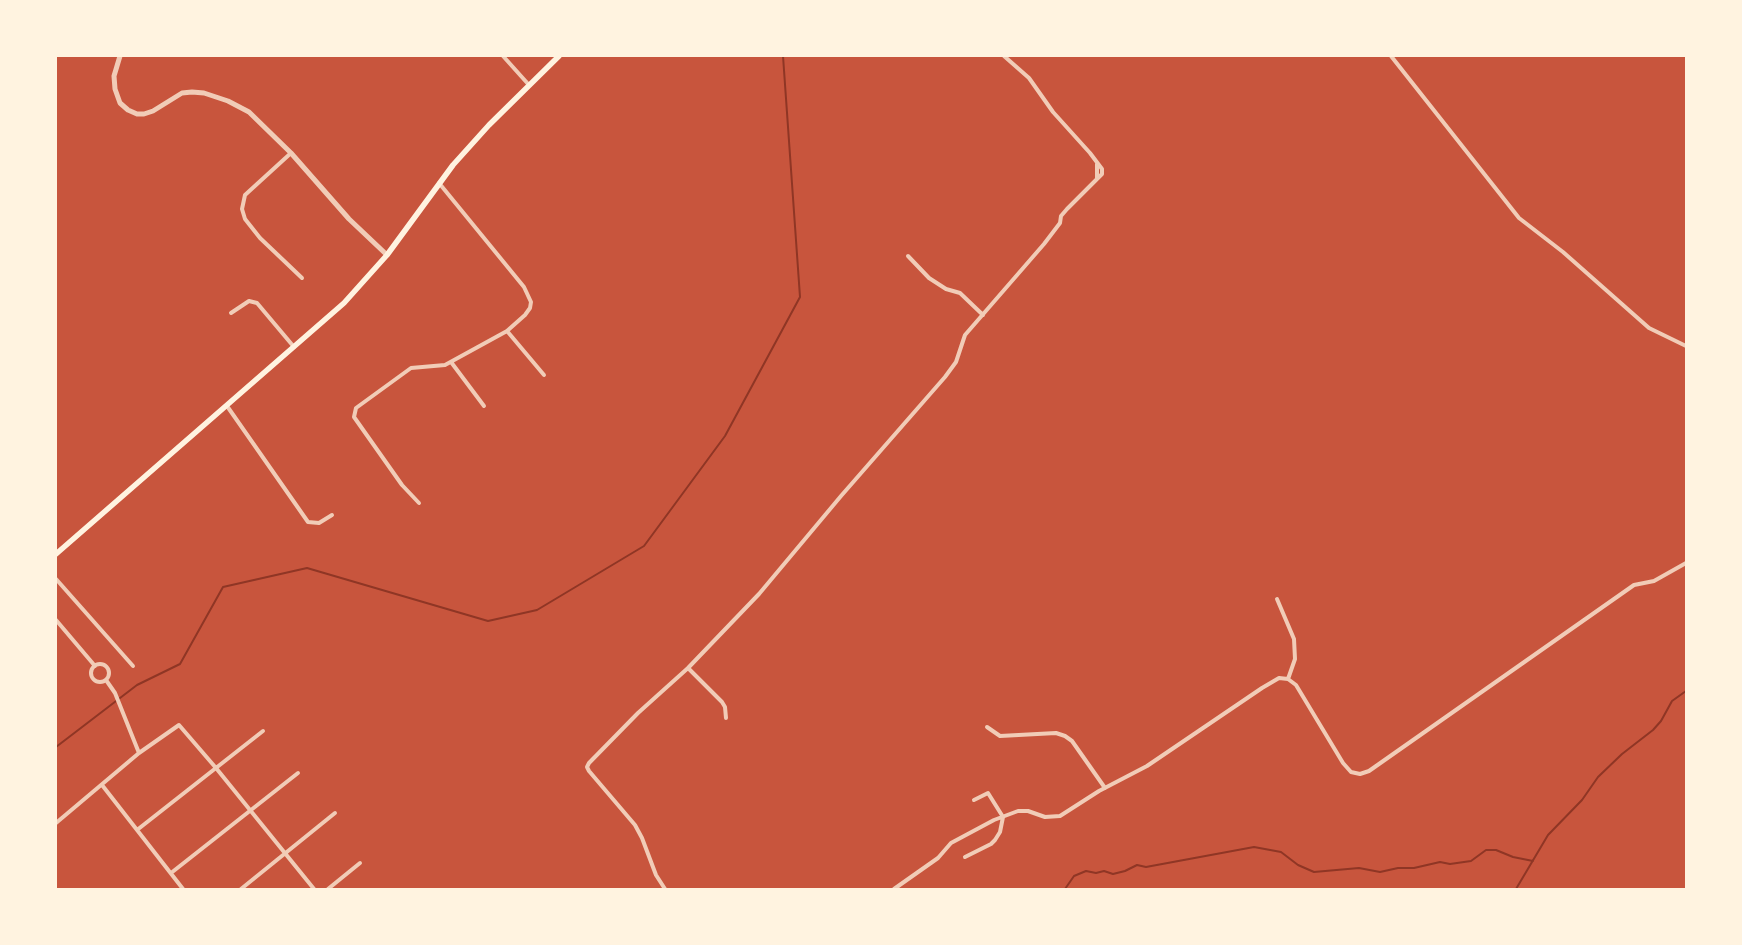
<!DOCTYPE html>
<style>
body{margin:0}
#map{position:relative;width:1742px;height:945px;overflow:hidden;background:#c8553d;font-family:Quicksand,sans-serif}
canvas{display:block}
.frame{position:absolute;inset:0;border:57px solid #fff3e0;pointer-events:none}
</style>
<div id="map">
<canvas width="1742" height="945"></canvas>
<div class="frame"></div>
</div>
<script>
const context = document.querySelector('canvas').getContext('2d');
context.lineJoin = 'round';
const poly = rows => new Path2D(rows.map(r => 'M' + r).join(''));
function strokePath(path, color, width, dash) { context.strokeStyle = color; context.lineWidth = width; context.lineCap = dash ? 'butt' : 'round'; context.setLineDash(dash || []); context.stroke(path); }
strokePath(poly([
 [56,747,137,685,180,664,223,587,307,568,488,621,537,610,644,546,725,436,800,297,783,56],
 [1065,889,1074,876,1086,871,1096,873,1104,871,1113,874,1125,871,1137,865,1146,867,1254,847,1281,852,1298,865,1314,872,1359,868,1380,872,1398,868,1414,868,1440,862,1450,864,1471,861,1486,850,1496,850,1513,857,1533,861],
 [1516,889,1548,835,1582,800,1598,777,1622,754,1653,730,1661,721,1672,701,1686,691]
]), '#8f3625', 2);
strokePath(poly([
 [503,56,529,85],
 [1391,56,1519,218,1563,252,1649,328,1686,346],
 [291,153,245,195,242,209,245,219,260,238,302,278],
 [1097,179,1097,164],
 [908,256,929,278,946,289,960,293,983,315],
 [231,313,249,301,257,303,294,347],
 [507,331,544,375],
 [451,362,484,406],
 [227,406,308,522,319,523,332,515],
 [419,503,402,485,354,417,356,408,411,368,445,365,507,331,525,315,530,308,531,302,524,287,439,183],
 [56,579,133,666],
 [1277,599,1294,639,1295,659,1288,679],
 [56,620,95,666],
 '91 673a9 9 0 1 1 18 0a9 9 0 1 1-18 0Z',
 [688,668,722,702,725,707,726,718],
 [106,680,115,693,139,753],
 [987,727,1000,736,1056,733,1065,736,1072,741,1105,788],
 [102,785,183,889],
 [56,823,139,753,179,725,216,768,314,889],
 [137,830,263,731],
 [965,857,991,844,995,840,1000,832,1003,817,988,793,974,800],
 [171,873,298,773],
 [241,889,335,813],
 [328,889,360,863],
 [665,889,656,875,642,838,635,825,589,771,587,767,589,763,638,713,688,668,759,594,841,496,945,377,956,362,965,335,1044,244,1060,223,1061,216,1067,209,1102,174,1102,169,1090,153,1053,112,1029,78,1004,56],
 [894,889,938,858,951,843,994,820,1018,811,1028,811,1045,817,1060,816,1099,791,1147,766,1262,688,1279,678,1288,679,1296,685,1343,763,1351,772,1360,774,1369,771,1634,585,1654,581,1686,563]
]), '#f1ccb7', 4);
strokePath(poly([
 [120,56,114,76,115,89,120,103,128,110,137,114,144,114,153,111,182,93,192,92,204,93,228,101,249,112,291,153,349,219,387,255]
]), '#f1ccb7', 5);
strokePath(poly([
 [56,554,344,303,387,255,453,165,489,125,559,56]
]), '#fff3e0', 5.5);
</script>
